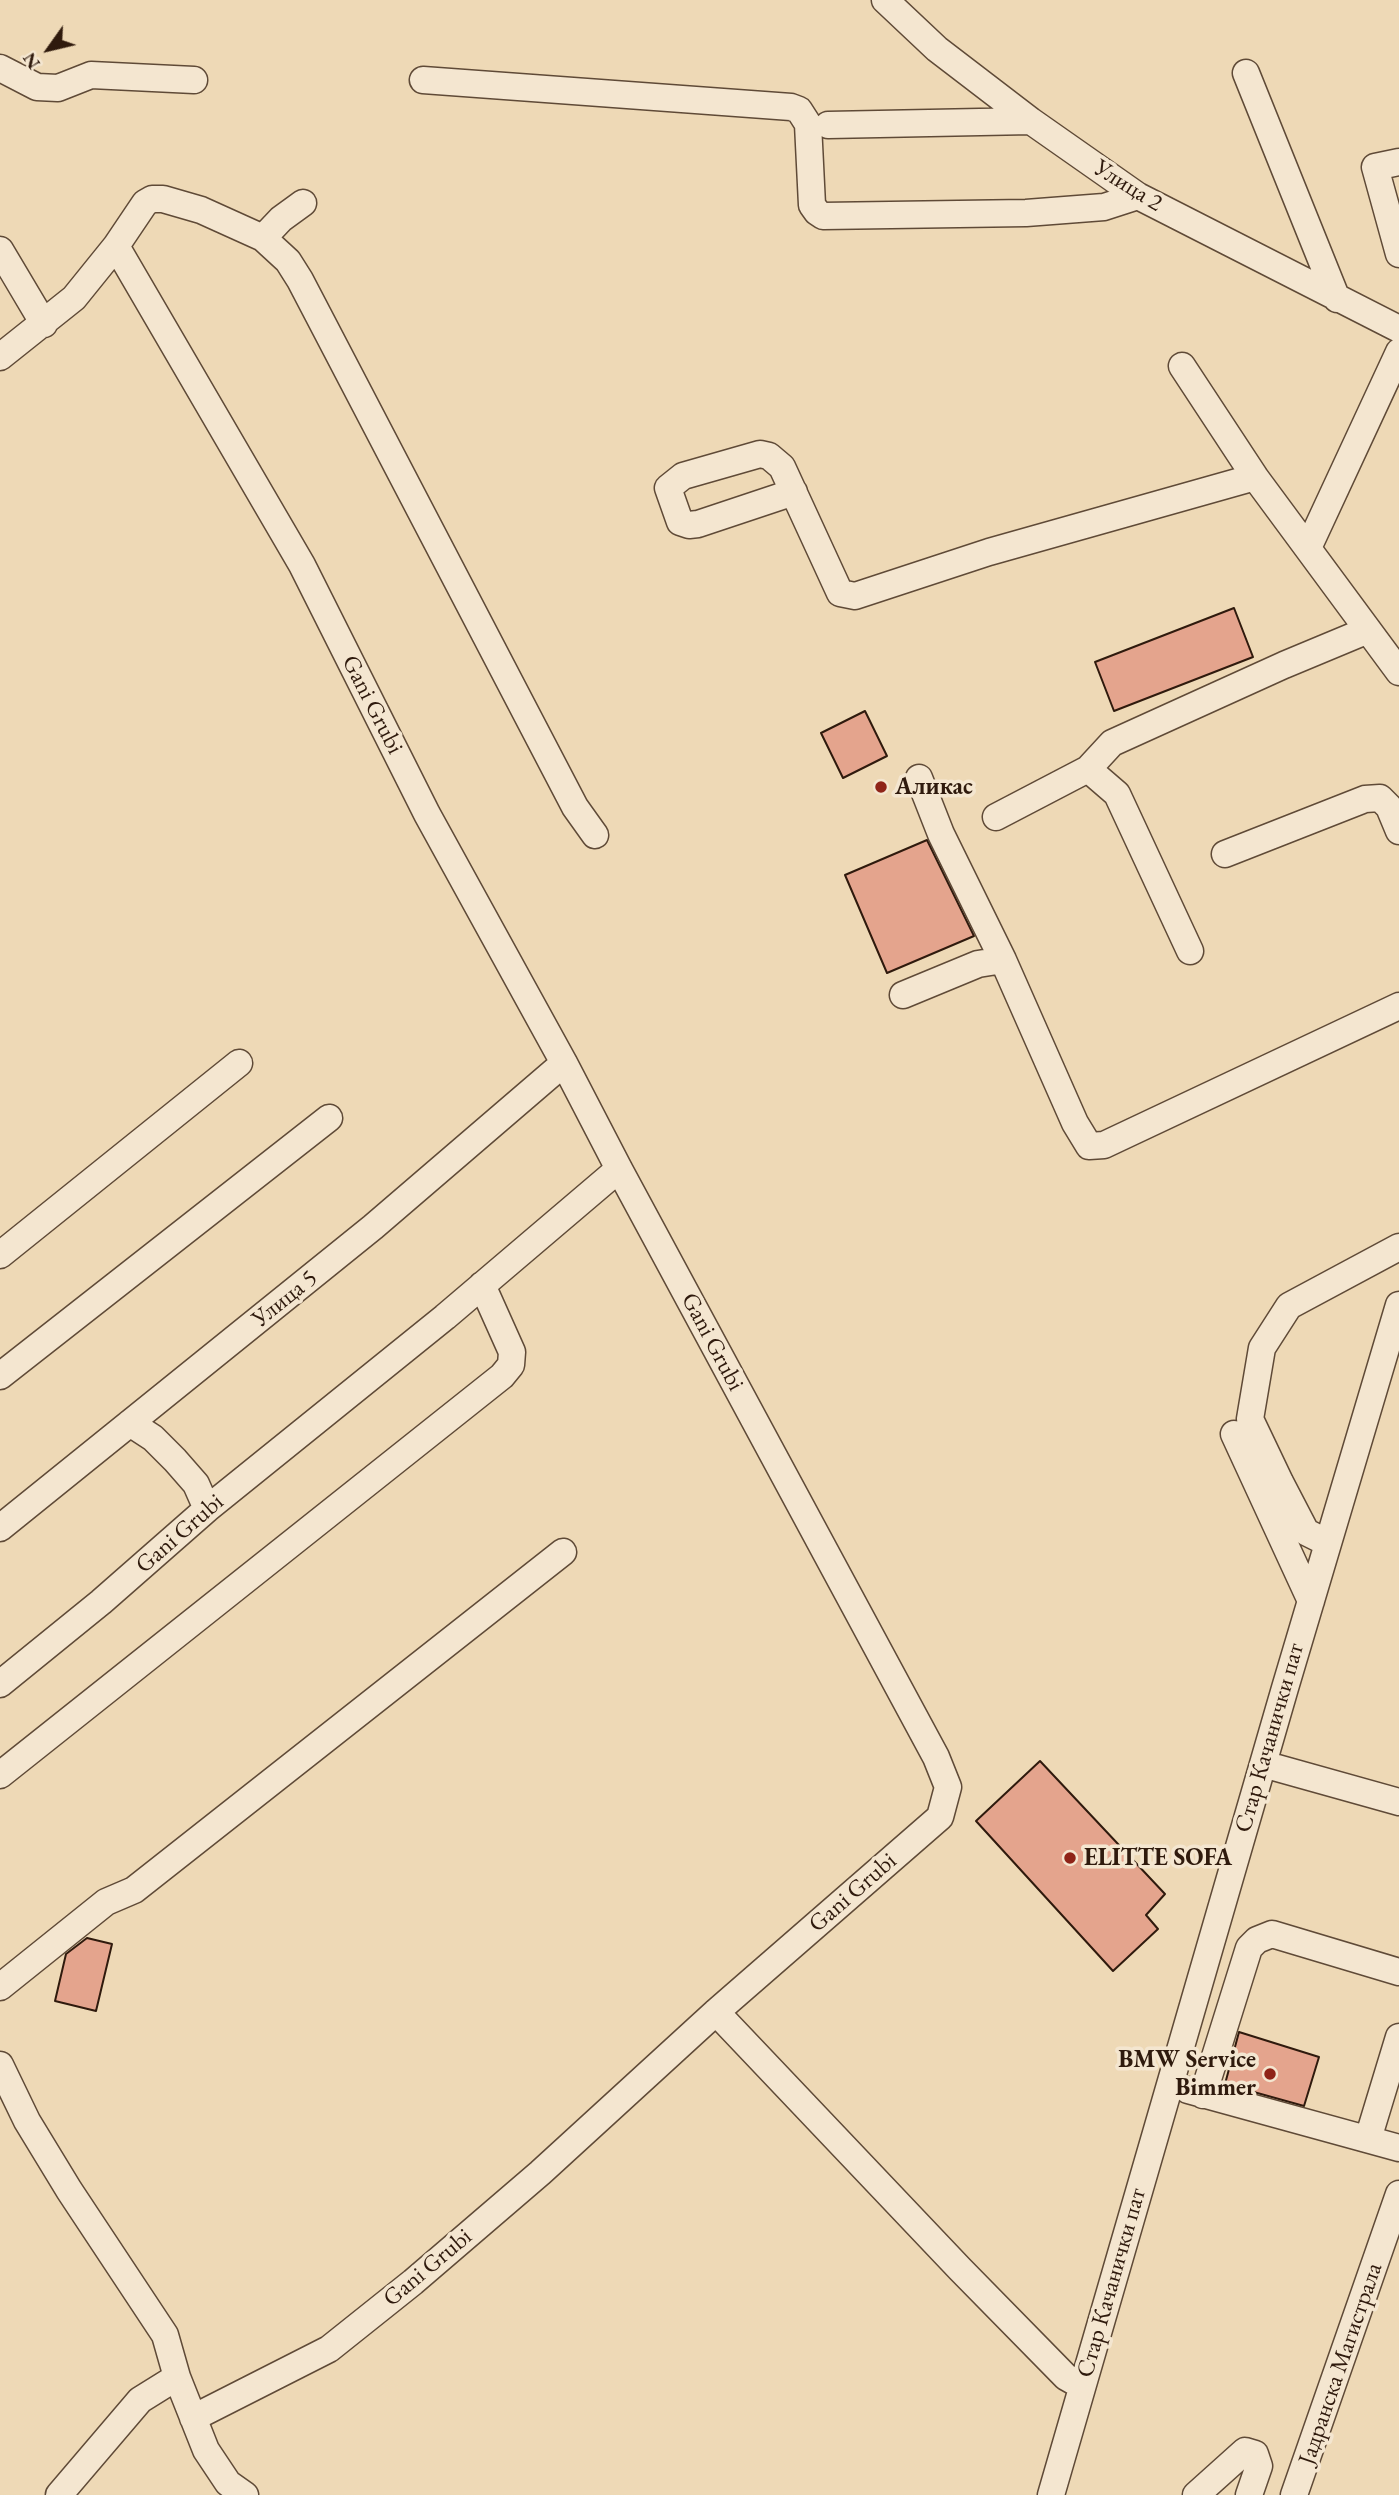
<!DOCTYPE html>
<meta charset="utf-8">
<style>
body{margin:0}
#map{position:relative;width:1399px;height:2495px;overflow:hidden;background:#eed9b6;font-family:"EB Garamond",serif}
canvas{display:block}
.north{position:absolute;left:14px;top:14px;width:70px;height:70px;-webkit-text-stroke:5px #f4e6d0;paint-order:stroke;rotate:236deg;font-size:19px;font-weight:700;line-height:28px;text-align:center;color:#2f1a0d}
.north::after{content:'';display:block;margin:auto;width:24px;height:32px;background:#2f1a0d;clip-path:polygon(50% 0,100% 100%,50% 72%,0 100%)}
</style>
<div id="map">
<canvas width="1399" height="2495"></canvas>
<div class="north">N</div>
</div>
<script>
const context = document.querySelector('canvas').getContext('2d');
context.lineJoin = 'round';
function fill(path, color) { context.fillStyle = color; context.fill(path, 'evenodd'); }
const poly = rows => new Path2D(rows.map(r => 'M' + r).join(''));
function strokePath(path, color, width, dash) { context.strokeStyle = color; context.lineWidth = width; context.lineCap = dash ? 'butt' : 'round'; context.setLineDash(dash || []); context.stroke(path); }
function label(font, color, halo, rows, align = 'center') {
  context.font = font + ' "EB Garamond",serif'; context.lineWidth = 7; context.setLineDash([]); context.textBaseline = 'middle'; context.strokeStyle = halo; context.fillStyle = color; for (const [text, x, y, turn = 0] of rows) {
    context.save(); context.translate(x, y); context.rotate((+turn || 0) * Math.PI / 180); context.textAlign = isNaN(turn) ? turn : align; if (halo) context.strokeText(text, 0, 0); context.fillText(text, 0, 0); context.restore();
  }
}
const building = poly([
 [1234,608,1253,657,1114,711,1095,662,1234,608],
 [865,711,887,756,843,778,821,733,865,711],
 [927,840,974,936,887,973,845,875,927,840],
 [1040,1761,1165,1894,1146,1915,1158,1929,1113,1971,976,1821,1040,1761],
 [87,1938,112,1944,96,2011,55,2001,66,1954,87,1938],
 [1239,2032,1319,2057,1304,2106,1225,2084,1239,2032]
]);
fill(building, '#e4a48d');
strokePath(building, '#2f1a0d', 2);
const minor = poly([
 [885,0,937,49,1031,121,1138,196,1399,329],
 [0,68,37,87,58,88,91,75,194,80],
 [1246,73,1337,299],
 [423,80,791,107,799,110,808,124,812,205,817,212,823,216,1026,213,1104,207,1138,196],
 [828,125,1031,121],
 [1399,162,1375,167,1399,254],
 [263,238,281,219,303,203],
 [116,246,302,565,427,814,564,1063,619,1169,936,1757,948,1787,940,1817,716,2012,540,2173,413,2282,329,2349,193,2418],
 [0,250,44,324],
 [0,357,74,298,116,246,145,203,152,199,163,199,201,210,263,238,288,261,300,280,575,807,595,835],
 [1182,366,1255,477,1399,672],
 [794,492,698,524,689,525,680,522,668,488,683,476,760,454,769,456,782,467,840,593,855,596,989,552,1255,477],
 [1308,548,1399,352],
 [1088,769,1117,794,1190,951],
 [919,778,941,834,1003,960],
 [996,817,1088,769,1112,743,1284,665,1368,630],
 [1225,854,1365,799,1380,798,1389,807,1399,831],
 [903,995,978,964,1003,960,1075,1123,1089,1146,1104,1145,1399,1006],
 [0,1255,239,1063],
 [0,1376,329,1118],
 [130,1423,153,1438,175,1460,196,1484,207,1509],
 [1234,1434,1311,1601],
 [0,1528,373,1227,564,1063],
 [1328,1543,1306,1532,1280,1482,1250,1419,1262,1348,1289,1306,1399,1247],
 [0,1684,101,1602,207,1509,445,1317,619,1169],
 [1263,1764,1399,1802],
 [0,1775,502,1376,511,1365,512,1352,482,1285],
 [0,1987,106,1902,134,1890,563,1552],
 [716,2012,960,2269,1066,2377,1082,2386],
 [0,2065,27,2121,69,2190,165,2335,177,2377,206,2450,228,2483,245,2495],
 [1188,2090,1399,2148],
 [1203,2095,1249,1948,1257,1940,1272,1934,1399,1972],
 [1368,2139,1399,2037],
 [59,2495,140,2400,177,2377],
 [1051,2495,1285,1688,1399,1305],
 [1196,2495,1245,2451,1255,2454,1259,2466,1249,2495],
 [1294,2495,1399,2194]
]);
strokePath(minor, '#5f4a37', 29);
strokePath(minor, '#f4e6d0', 26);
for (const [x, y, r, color] of [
 [881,787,7,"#8f2418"],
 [1070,1858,7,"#8f2418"],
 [1270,2074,7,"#8f2418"]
]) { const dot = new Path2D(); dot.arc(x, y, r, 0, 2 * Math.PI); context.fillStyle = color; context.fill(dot); strokePath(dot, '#f4e6d0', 2.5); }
label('24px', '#2f1a0d', '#f4e6d0', [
 ["Улица 2",1128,186,32],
 ["Gani Grubi",372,705,63],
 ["Улица 5",285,1299,-39],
 ["Gani Grubi",712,1342,62],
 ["Gani Grubi",180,1534,-41],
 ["Стар Качанички пат",1270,1738,-74],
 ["Gani Grubi",853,1893,-41],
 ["Gani Grubi",428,2268,-40],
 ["Стар Качанички пат",1112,2283,-74],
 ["Јадранска Магистрала",1341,2364,-71]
]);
label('bold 24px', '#2f1a0d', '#f4e6d0', [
 ["Аликас",895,787],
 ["ELITTE SOFA",1084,1858],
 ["BMW Service",1256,2060,"right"],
 ["Bimmer",1256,2088,"right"]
], 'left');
</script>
